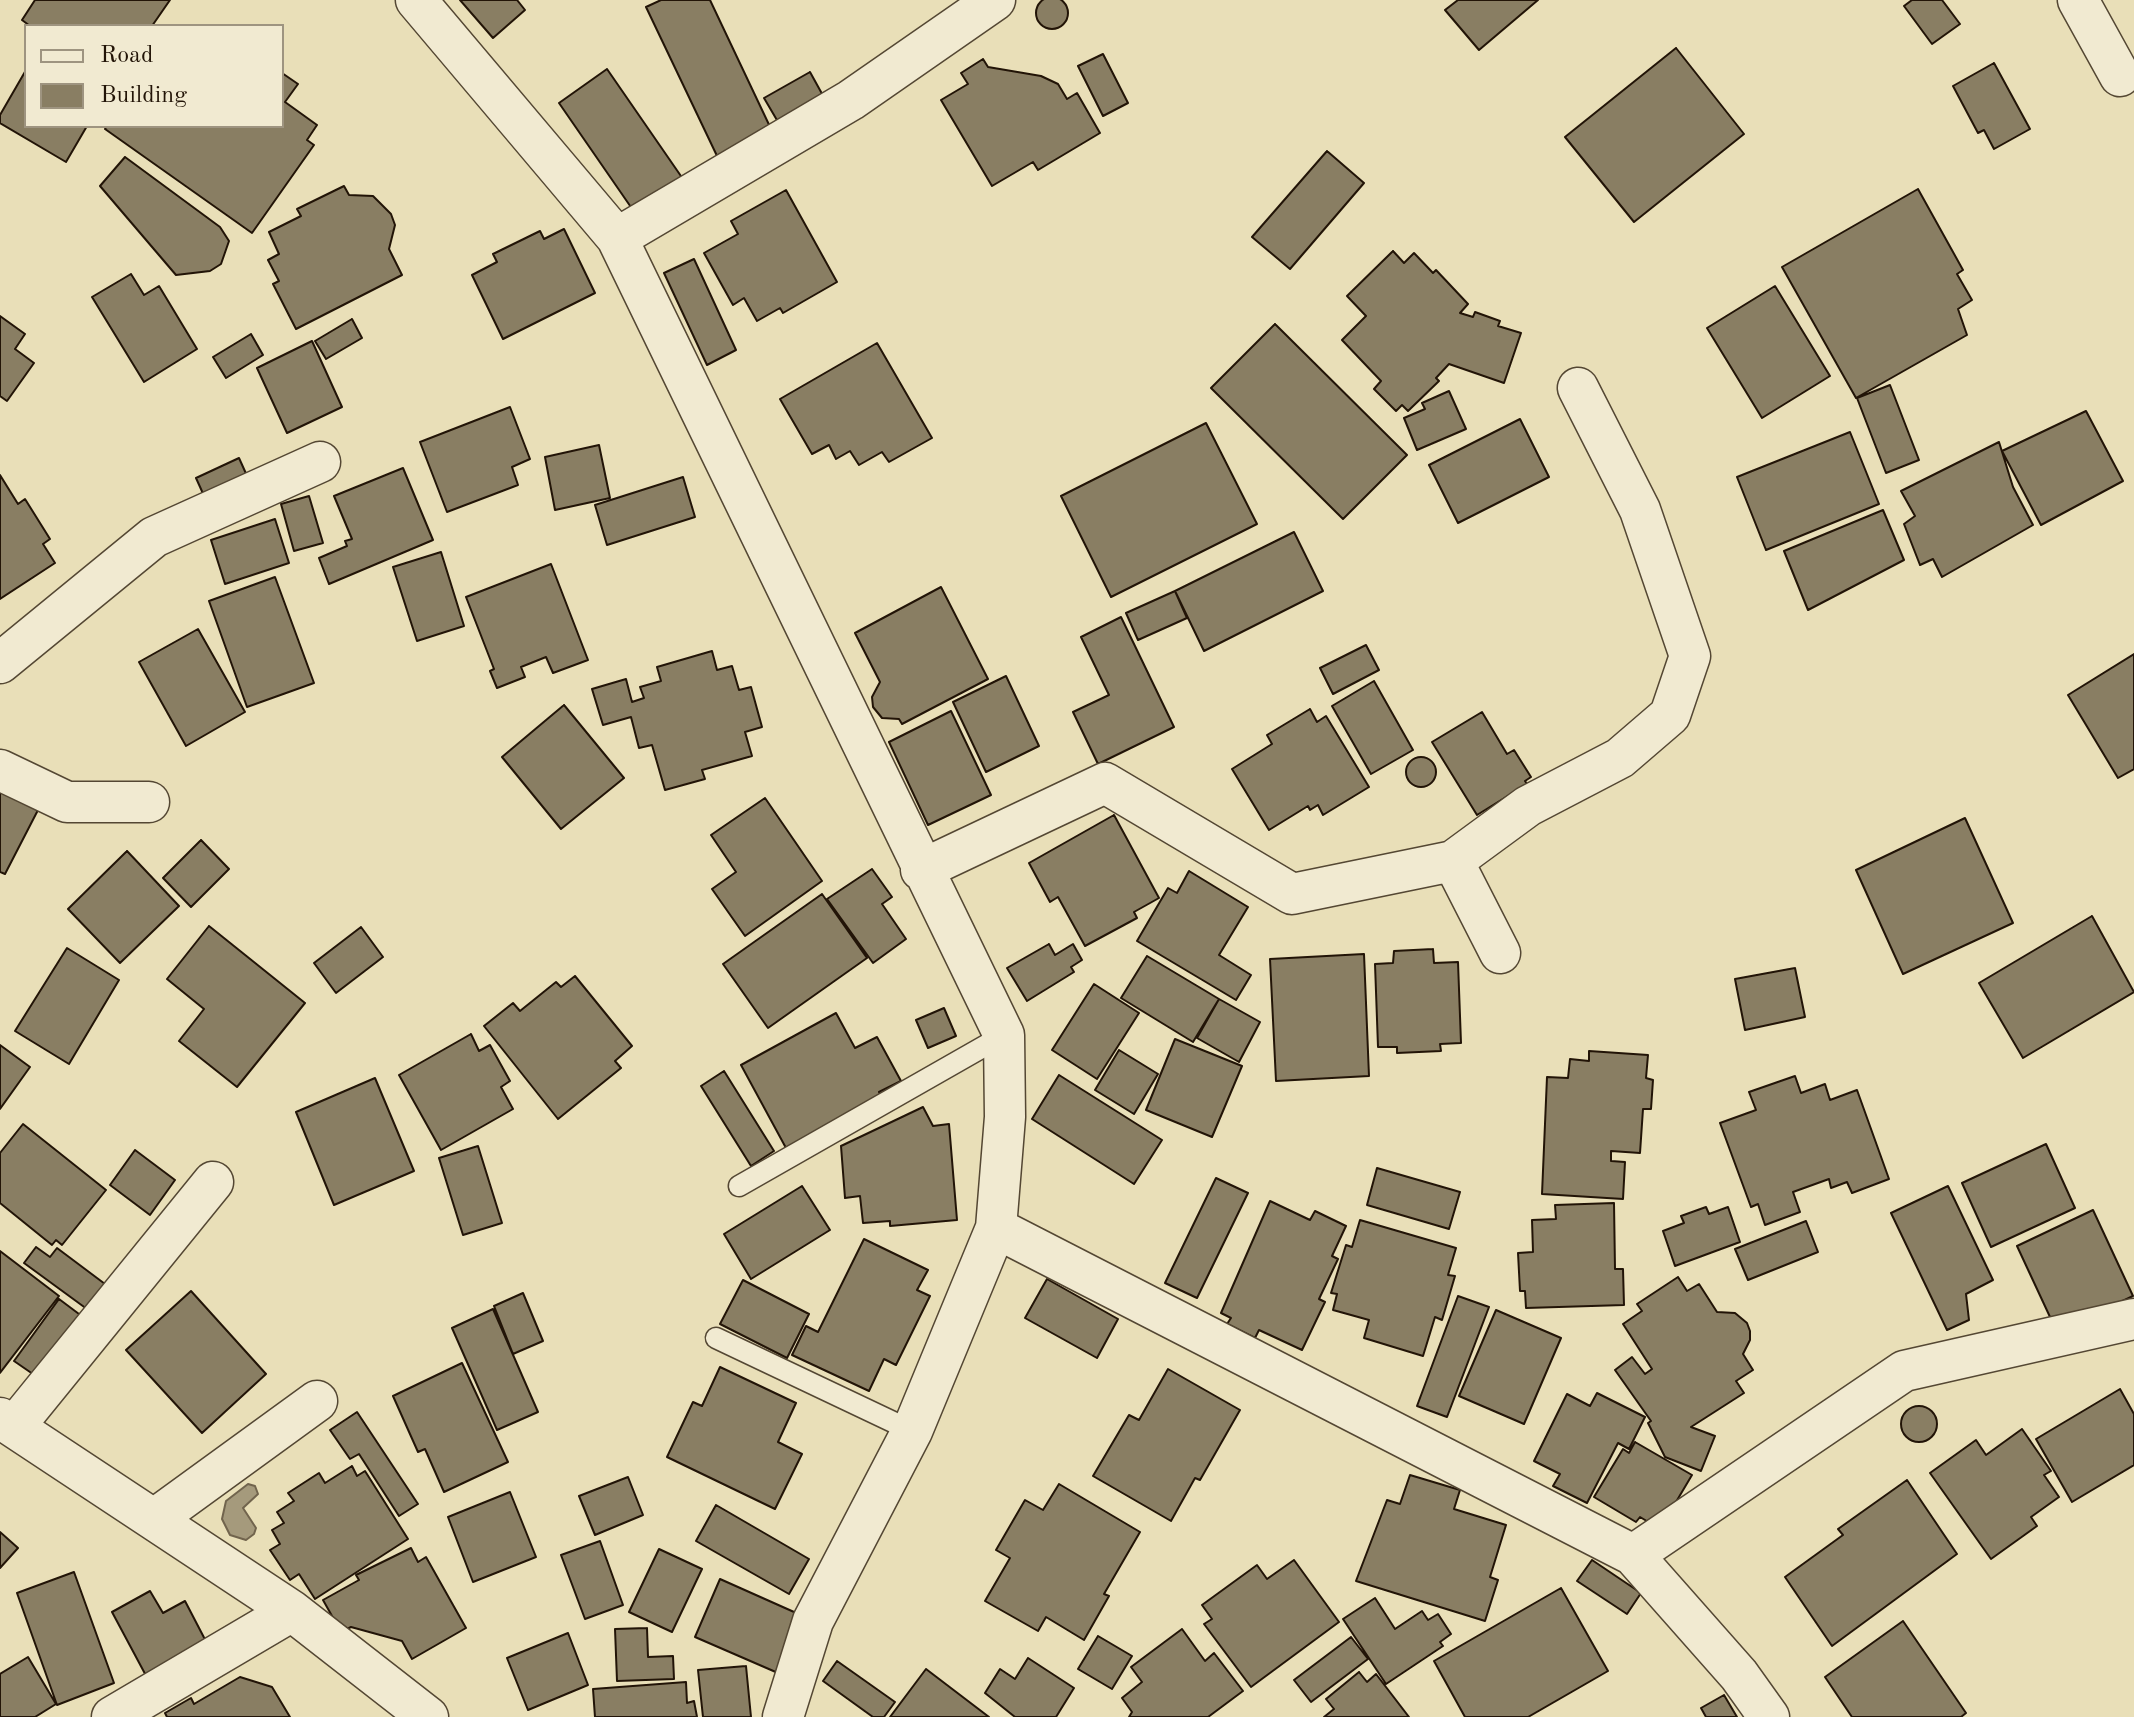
<!DOCTYPE html>
<style>
body{margin:0}
#map{position:relative;width:2134px;height:1717px;overflow:hidden;background:#e9dfb8;font-family:"Old Standard TT",serif}
canvas{display:block}
.legend{position:absolute;left:24px;top:24px;width:260px;height:104px;box-sizing:border-box;background:#f1ead1;border:2px solid #9e9480;margin:0;padding:10px 14px;list-style:none;font-size:24px;color:#221407}
.legend li{display:flex;align-items:center;gap:16px;height:40px}
.legend b{width:40px;border:2px solid #9e9480}
</style>
<div id="map">
<canvas width="2134" height="1717"></canvas>
<ul class="legend">
<li><b style="height:10px;background:#f1ead1"></b>Road</li>
<li><b style="height:22px;background:#897e63"></b>Building</li>
</ul>
</div>
<script>
const context = document.querySelector('canvas').getContext('2d');
context.lineJoin = 'round';
function fill(path, color) { context.fillStyle = color; context.fill(path, 'evenodd'); }
const poly = rows => new Path2D(rows.map(r => 'M' + r).join(''));
function strokePath(path, color, width, dash) { context.strokeStyle = color; context.lineWidth = width; context.lineCap = dash ? 'butt' : 'round'; context.setLineDash(dash || []); context.stroke(path); }
const water = poly([
 [248,1484,255,1486,258,1494,243,1508,256,1528,254,1534,246,1540,230,1535,222,1519,226,1501,248,1484]
]);
fill(water, '#a59a7c');
strokePath(water, '#71644d', 2);
const building = poly([
 '1036 13a16 16 0 1 1 32 0a16 16 0 1 1-32 0Z',
 [35,0,170,0,152,26,30,26,22,20,35,0],
 [460,0,517,0,525,10,493,38,460,0],
 [661,0,710,0,772,131,718,158,646,7,661,0],
 [1458,0,1538,0,1479,50,1445,10,1458,0],
 [1912,0,1942,0,1960,24,1932,44,1904,6,1912,0],
 [1676,48,1744,134,1634,222,1565,137,1676,48],
 [1103,54,1128,103,1103,116,1078,66,1103,54],
 [983,59,988,67,1041,76,1058,84,1067,99,1077,93,1100,133,1038,170,1033,162,992,186,941,100,968,84,961,73,983,59],
 [1994,63,2030,129,1994,149,1984,130,1978,133,1953,86,1994,63],
 [607,69,683,179,635,213,559,103,607,69],
 [26,70,26,126,87,126,66,162,0,123,0,115,26,70],
 [810,72,826,101,781,127,764,98,810,72],
 [282,73,298,84,285,102,317,125,307,140,314,145,252,233,105,129,107,126,282,126,282,73],
 [1327,151,1364,183,1290,269,1252,237,1327,151],
 [125,157,220,227,229,241,221,264,210,271,176,275,100,186,125,157],
 [344,186,349,195,373,196,391,214,395,225,389,249,402,275,296,329,273,284,279,281,268,260,279,254,269,232,301,216,297,209,344,186],
 [1918,189,1963,270,1957,274,1972,300,1958,309,1967,335,1856,398,1782,267,1918,189],
 [786,190,837,282,783,313,780,308,757,321,744,298,733,305,704,253,738,234,731,221,786,190],
 [564,229,595,293,503,339,472,275,497,262,493,254,540,231,544,239,564,229],
 [1393,251,1404,263,1414,253,1433,273,1436,270,1468,304,1460,313,1473,317,1475,312,1500,321,1498,326,1521,333,1504,383,1449,364,1436,378,1439,381,1408,411,1402,405,1396,411,1374,389,1381,381,1342,340,1366,316,1347,296,1393,251],
 [694,259,736,350,707,365,664,273,694,259],
 [131,274,144,295,159,286,197,349,144,382,92,297,131,274],
 [1775,286,1830,376,1762,418,1707,328,1775,286],
 [0,316,25,334,15,349,34,363,7,401,0,396,0,316],
 [352,319,362,338,326,359,315,341,352,319],
 [1275,324,1407,455,1343,519,1211,388,1275,324],
 [251,334,263,355,226,378,213,357,251,334],
 [312,341,342,407,287,433,257,368,312,341],
 [877,343,932,438,889,462,882,452,859,465,850,451,836,459,829,445,812,454,780,399,877,343],
 [1890,385,1919,460,1886,473,1857,398,1890,385],
 [1449,391,1466,429,1417,450,1404,418,1425,409,1422,403,1449,391],
 [510,407,530,459,512,467,518,485,447,512,420,442,510,407],
 [2086,411,2123,481,2041,525,2002,451,2086,411],
 [1520,419,1549,477,1458,523,1429,465,1520,419],
 [1206,423,1257,524,1111,597,1061,496,1206,423],
 [1850,432,1879,504,1766,550,1737,477,1850,432],
 [1999,442,2013,487,2033,525,1942,577,1933,559,1920,565,1904,524,1915,516,1901,491,1999,442],
 [599,445,610,498,555,510,545,457,599,445],
 [239,458,248,478,205,498,196,478,239,458],
 [403,468,433,540,329,584,319,558,347,546,345,541,352,539,334,496,403,468],
 [0,475,18,504,25,499,50,539,43,544,55,563,0,599,0,475],
 [683,477,695,517,607,545,595,505,683,477],
 [309,496,323,543,294,551,281,504,309,496],
 [1883,510,1904,560,1808,610,1784,551,1883,510],
 [275,519,289,563,225,584,211,540,275,519],
 [1294,532,1323,591,1204,651,1175,591,1294,532],
 [441,552,464,626,417,641,393,567,441,552],
 [551,564,588,660,553,673,546,657,521,667,525,677,497,688,490,671,494,669,466,597,551,564],
 [275,577,314,683,247,707,209,601,275,577],
 [941,587,988,679,902,724,899,719,882,718,873,707,872,697,880,682,855,633,941,587],
 [1175,591,1187,618,1138,640,1126,613,1175,591],
 [1121,617,1174,727,1098,764,1073,712,1109,695,1081,637,1121,617],
 [198,629,245,712,186,746,139,662,198,629],
 [1366,645,1379,670,1333,694,1320,668,1366,645],
 [712,651,717,670,732,666,739,690,751,687,762,727,745,732,752,756,702,770,705,779,665,790,652,745,639,748,631,717,603,725,592,689,626,679,632,702,644,698,640,687,661,681,657,667,712,651],
 [2134,654,2134,769,2118,778,2068,695,2134,654],
 [1006,676,1039,746,986,772,953,702,1006,676],
 [1374,681,1413,750,1371,774,1332,706,1374,681],
 [564,705,624,778,561,829,502,757,564,705],
 [1310,709,1317,722,1326,716,1369,787,1323,815,1318,805,1310,810,1308,806,1269,830,1232,769,1272,744,1267,735,1310,709],
 [951,711,991,795,928,825,889,742,951,711],
 [1482,712,1507,754,1514,750,1531,777,1525,781,1527,784,1477,815,1432,742,1482,712],
 '1406 772a15 15 0 1 1 30 0a15 15 0 1 1-30 0Z',
 [0,790,38,810,5,874,0,872,0,790],
 [765,798,822,881,745,936,712,889,736,872,711,835,765,798],
 [1114,815,1159,898,1134,912,1137,918,1085,946,1058,897,1050,902,1029,863,1114,815],
 [1965,818,2013,923,1903,974,1856,870,1965,818],
 [201,840,229,869,191,907,163,878,201,840],
 [127,851,179,906,120,963,68,909,127,851],
 [872,869,892,897,882,904,906,939,873,963,827,899,872,869],
 [1189,871,1248,907,1219,955,1251,975,1236,1000,1137,941,1168,888,1177,893,1189,871],
 [822,894,867,958,768,1028,723,964,822,894],
 [2092,916,2134,992,2023,1058,1979,983,2092,916],
 [209,926,305,1003,237,1087,179,1041,204,1009,167,979,209,926],
 [361,927,383,957,336,993,314,963,361,927],
 [1049,944,1055,955,1073,944,1082,960,1071,967,1074,972,1027,1001,1007,968,1049,944],
 [67,948,119,980,69,1064,15,1031,67,948],
 [1433,949,1434,963,1458,962,1461,1043,1440,1044,1441,1051,1397,1053,1397,1047,1378,1047,1375,964,1393,963,1394,951,1433,949],
 [1364,954,1369,1076,1276,1081,1270,959,1364,954],
 [1147,956,1219,999,1193,1042,1121,998,1147,956],
 [1795,968,1805,1017,1745,1030,1735,979,1795,968],
 [575,976,632,1046,615,1061,621,1068,558,1119,484,1026,513,1003,520,1011,556,982,561,987,575,976],
 [1094,984,1139,1013,1097,1079,1052,1050,1094,984],
 [1219,999,1260,1022,1239,1062,1197,1038,1219,999],
 [944,1008,956,1036,928,1048,916,1020,944,1008],
 [836,1013,855,1048,877,1037,901,1081,879,1092,882,1097,786,1148,741,1065,836,1013],
 [471,1034,479,1051,490,1045,510,1081,501,1087,513,1109,441,1150,399,1075,471,1034],
 [1175,1039,1242,1066,1212,1137,1146,1110,1175,1039],
 [0,1045,30,1067,0,1109,0,1045],
 [1119,1050,1158,1074,1134,1114,1095,1090,1119,1050],
 [1589,1051,1648,1055,1646,1078,1653,1080,1651,1109,1643,1109,1640,1153,1611,1151,1611,1161,1625,1162,1623,1199,1542,1194,1547,1077,1568,1078,1570,1059,1589,1061,1589,1051],
 [724,1071,774,1151,751,1166,701,1086,724,1071],
 [1059,1075,1162,1140,1134,1184,1032,1119,1059,1075],
 [1795,1076,1801,1093,1825,1084,1830,1100,1857,1090,1889,1179,1852,1193,1847,1182,1831,1188,1829,1179,1793,1192,1800,1212,1765,1225,1758,1204,1751,1207,1720,1123,1756,1110,1749,1092,1795,1076],
 [375,1078,414,1171,334,1205,296,1112,375,1078],
 [923,1107,933,1126,949,1124,957,1220,890,1226,890,1221,863,1223,860,1196,845,1198,841,1146,923,1107],
 [23,1124,106,1190,62,1245,56,1240,52,1245,0,1203,0,1153,23,1124],
 [2046,1144,2075,1208,1991,1247,1962,1183,2046,1144],
 [478,1146,502,1223,463,1235,439,1158,478,1146],
 [135,1150,175,1180,150,1215,110,1185,135,1150],
 [1377,1168,1460,1192,1449,1229,1367,1205,1377,1168],
 [1216,1178,1248,1193,1197,1298,1165,1283,1216,1178],
 [802,1186,830,1230,751,1279,724,1234,802,1186],
 [1948,1186,1993,1280,1966,1294,1969,1320,1947,1330,1891,1213,1948,1186],
 [1270,1201,1310,1220,1315,1211,1346,1226,1332,1256,1338,1259,1319,1299,1325,1302,1302,1350,1259,1330,1255,1338,1227,1324,1231,1318,1221,1313,1270,1201],
 [1614,1203,1615,1269,1623,1269,1624,1305,1526,1308,1525,1291,1520,1291,1518,1253,1533,1252,1532,1220,1556,1219,1555,1205,1614,1203],
 [1706,1207,1709,1214,1728,1207,1740,1242,1675,1266,1663,1231,1684,1223,1681,1216,1706,1207],
 [2093,1210,2133,1296,2057,1332,2017,1246,2093,1210],
 [1360,1220,1456,1248,1448,1275,1455,1276,1442,1320,1435,1317,1423,1356,1364,1338,1369,1320,1333,1310,1337,1294,1331,1293,1346,1245,1352,1247,1360,1220],
 [1806,1221,1818,1252,1748,1280,1735,1249,1806,1221],
 [864,1239,928,1270,917,1290,930,1296,896,1365,884,1359,869,1391,792,1355,806,1326,818,1332,864,1239],
 [36,1247,50,1257,57,1248,109,1287,91,1312,24,1263,36,1247],
 [0,1251,59,1296,0,1373,0,1251],
 [1678,1277,1687,1291,1699,1284,1717,1312,1735,1313,1747,1323,1750,1331,1750,1340,1743,1354,1753,1370,1736,1381,1744,1393,1691,1427,1715,1436,1701,1471,1665,1457,1648,1423,1651,1421,1615,1370,1632,1357,1645,1374,1652,1369,1623,1324,1642,1311,1637,1304,1678,1277],
 [1047,1279,1118,1319,1097,1358,1025,1318,1047,1279],
 [743,1280,809,1314,787,1358,720,1324,743,1280],
 [191,1291,266,1374,202,1433,126,1350,191,1291],
 [523,1293,543,1341,513,1354,494,1306,523,1293],
 [1458,1296,1489,1307,1447,1417,1417,1406,1458,1296],
 [59,1299,87,1320,43,1381,14,1361,59,1299],
 [493,1309,538,1412,497,1430,452,1328,493,1309],
 [1496,1310,1561,1338,1524,1424,1459,1396,1496,1310],
 [462,1363,508,1462,444,1492,425,1449,418,1452,393,1396,462,1363],
 [720,1367,796,1403,778,1442,802,1454,775,1509,667,1457,693,1402,702,1406,720,1367],
 [1168,1369,1240,1410,1200,1480,1195,1478,1171,1521,1093,1476,1129,1415,1139,1420,1168,1369],
 [2120,1389,2134,1414,2134,1465,2072,1502,2036,1439,2120,1389],
 [1597,1393,1645,1417,1629,1449,1618,1443,1587,1503,1553,1486,1560,1474,1534,1461,1567,1394,1590,1406,1597,1393],
 '1901 1424a18 18 0 1 1 36 0a18 18 0 1 1-36 0Z',
 [357,1412,418,1504,399,1516,359,1454,350,1459,330,1430,357,1412],
 [2022,1429,2051,1471,2044,1475,2059,1497,2031,1517,2037,1526,1991,1559,1930,1473,1976,1440,1986,1455,2022,1429],
 [1635,1442,1692,1475,1660,1529,1640,1517,1636,1522,1594,1497,1623,1449,1629,1453,1635,1442],
 [352,1466,357,1476,365,1471,408,1539,315,1599,299,1574,290,1580,270,1550,280,1544,272,1530,284,1523,277,1512,294,1501,288,1493,319,1473,325,1483,352,1466],
 [1410,1475,1460,1490,1454,1509,1506,1525,1490,1577,1498,1580,1485,1621,1356,1581,1387,1500,1400,1504,1410,1475],
 [628,1477,643,1515,595,1535,579,1496,628,1477],
 [1907,1480,1957,1554,1832,1646,1785,1577,1843,1535,1838,1529,1907,1480],
 [1059,1484,1140,1532,1104,1594,1109,1596,1084,1640,1046,1617,1038,1631,985,1601,1010,1558,996,1550,1025,1500,1043,1510,1059,1484],
 [510,1492,536,1557,473,1582,448,1517,510,1492],
 [716,1505,809,1559,789,1594,696,1541,716,1505],
 [0,1532,18,1548,0,1568,0,1532],
 [600,1541,623,1605,585,1619,561,1555,600,1541],
 [411,1548,418,1562,426,1557,466,1628,412,1659,402,1641,351,1627,341,1632,323,1600,359,1580,356,1575,411,1548],
 [659,1549,702,1569,672,1632,629,1612,659,1549],
 [1294,1560,1339,1622,1251,1687,1204,1624,1212,1619,1202,1605,1257,1565,1267,1579,1294,1560],
 [1592,1560,1641,1593,1627,1614,1577,1581,1592,1560],
 [74,1572,114,1683,57,1705,17,1593,74,1572],
 [720,1579,803,1616,778,1673,695,1637,720,1579],
 [1561,1588,1608,1671,1528,1717,1465,1717,1434,1661,1561,1588],
 [150,1591,163,1613,185,1601,211,1651,151,1685,112,1612,150,1591],
 [1375,1598,1395,1629,1422,1611,1428,1620,1438,1614,1451,1634,1440,1642,1443,1646,1386,1684,1343,1619,1375,1598],
 [1903,1621,1966,1713,1961,1717,1852,1717,1825,1677,1903,1621],
 [647,1628,648,1657,673,1656,674,1679,617,1681,615,1629,647,1628],
 [1182,1629,1205,1661,1214,1653,1243,1691,1208,1717,1129,1717,1132,1712,1122,1698,1142,1682,1131,1667,1182,1629],
 [568,1633,588,1685,528,1710,507,1658,568,1633],
 [1098,1636,1132,1656,1112,1689,1078,1669,1098,1636],
 [1351,1637,1368,1659,1311,1702,1294,1680,1351,1637],
 [28,1657,56,1704,35,1717,0,1717,0,1674,28,1657],
 [1028,1658,1074,1688,1056,1717,1015,1717,985,1693,1000,1669,1015,1679,1028,1658],
 [837,1661,895,1702,884,1717,873,1717,823,1681,837,1661],
 [746,1666,751,1717,703,1717,698,1670,746,1666],
 [926,1669,989,1717,890,1717,926,1669],
 [1359,1672,1367,1682,1376,1674,1409,1717,1324,1717,1334,1709,1326,1699,1359,1672],
 [240,1677,272,1687,290,1717,167,1717,165,1713,191,1698,194,1704,240,1677],
 [686,1682,687,1703,694,1701,697,1717,595,1717,593,1689,686,1682],
 [1724,1695,1737,1717,1706,1717,1701,1708,1724,1695]
]);
fill(building, '#897e63');
strokePath(building, '#221407', 2);
const lane = poly([
 [739,1186,1004,1035],
 [716,1338,912,1431]
]);
const street = poly([
 [416,0,617,238,1004,1035,1005,1117,996,1228,912,1431,813,1621,783,1717],
 [2078,0,2120,76],
 [617,238,851,100,995,0],
 [0,663,154,537,320,462],
 [0,770,67,802,149,802],
 [1453,861,1500,953],
 [921,870,1105,783,1292,894,1453,861,1528,806,1620,758,1670,715,1690,656,1640,510,1578,388],
 [996,1228,1633,1555,1739,1675,1769,1717],
 [0,1418,292,1611,428,1717],
 [14,1427,213,1182],
 [156,1518,317,1401],
 [1633,1555,1904,1371,2134,1319],
 [112,1717,292,1611]
]);
strokePath(lane, '#544733', 23);
strokePath(street, '#544733', 43);
strokePath(lane, '#f1ead1', 20);
strokePath(street, '#f1ead1', 40);
</script>
